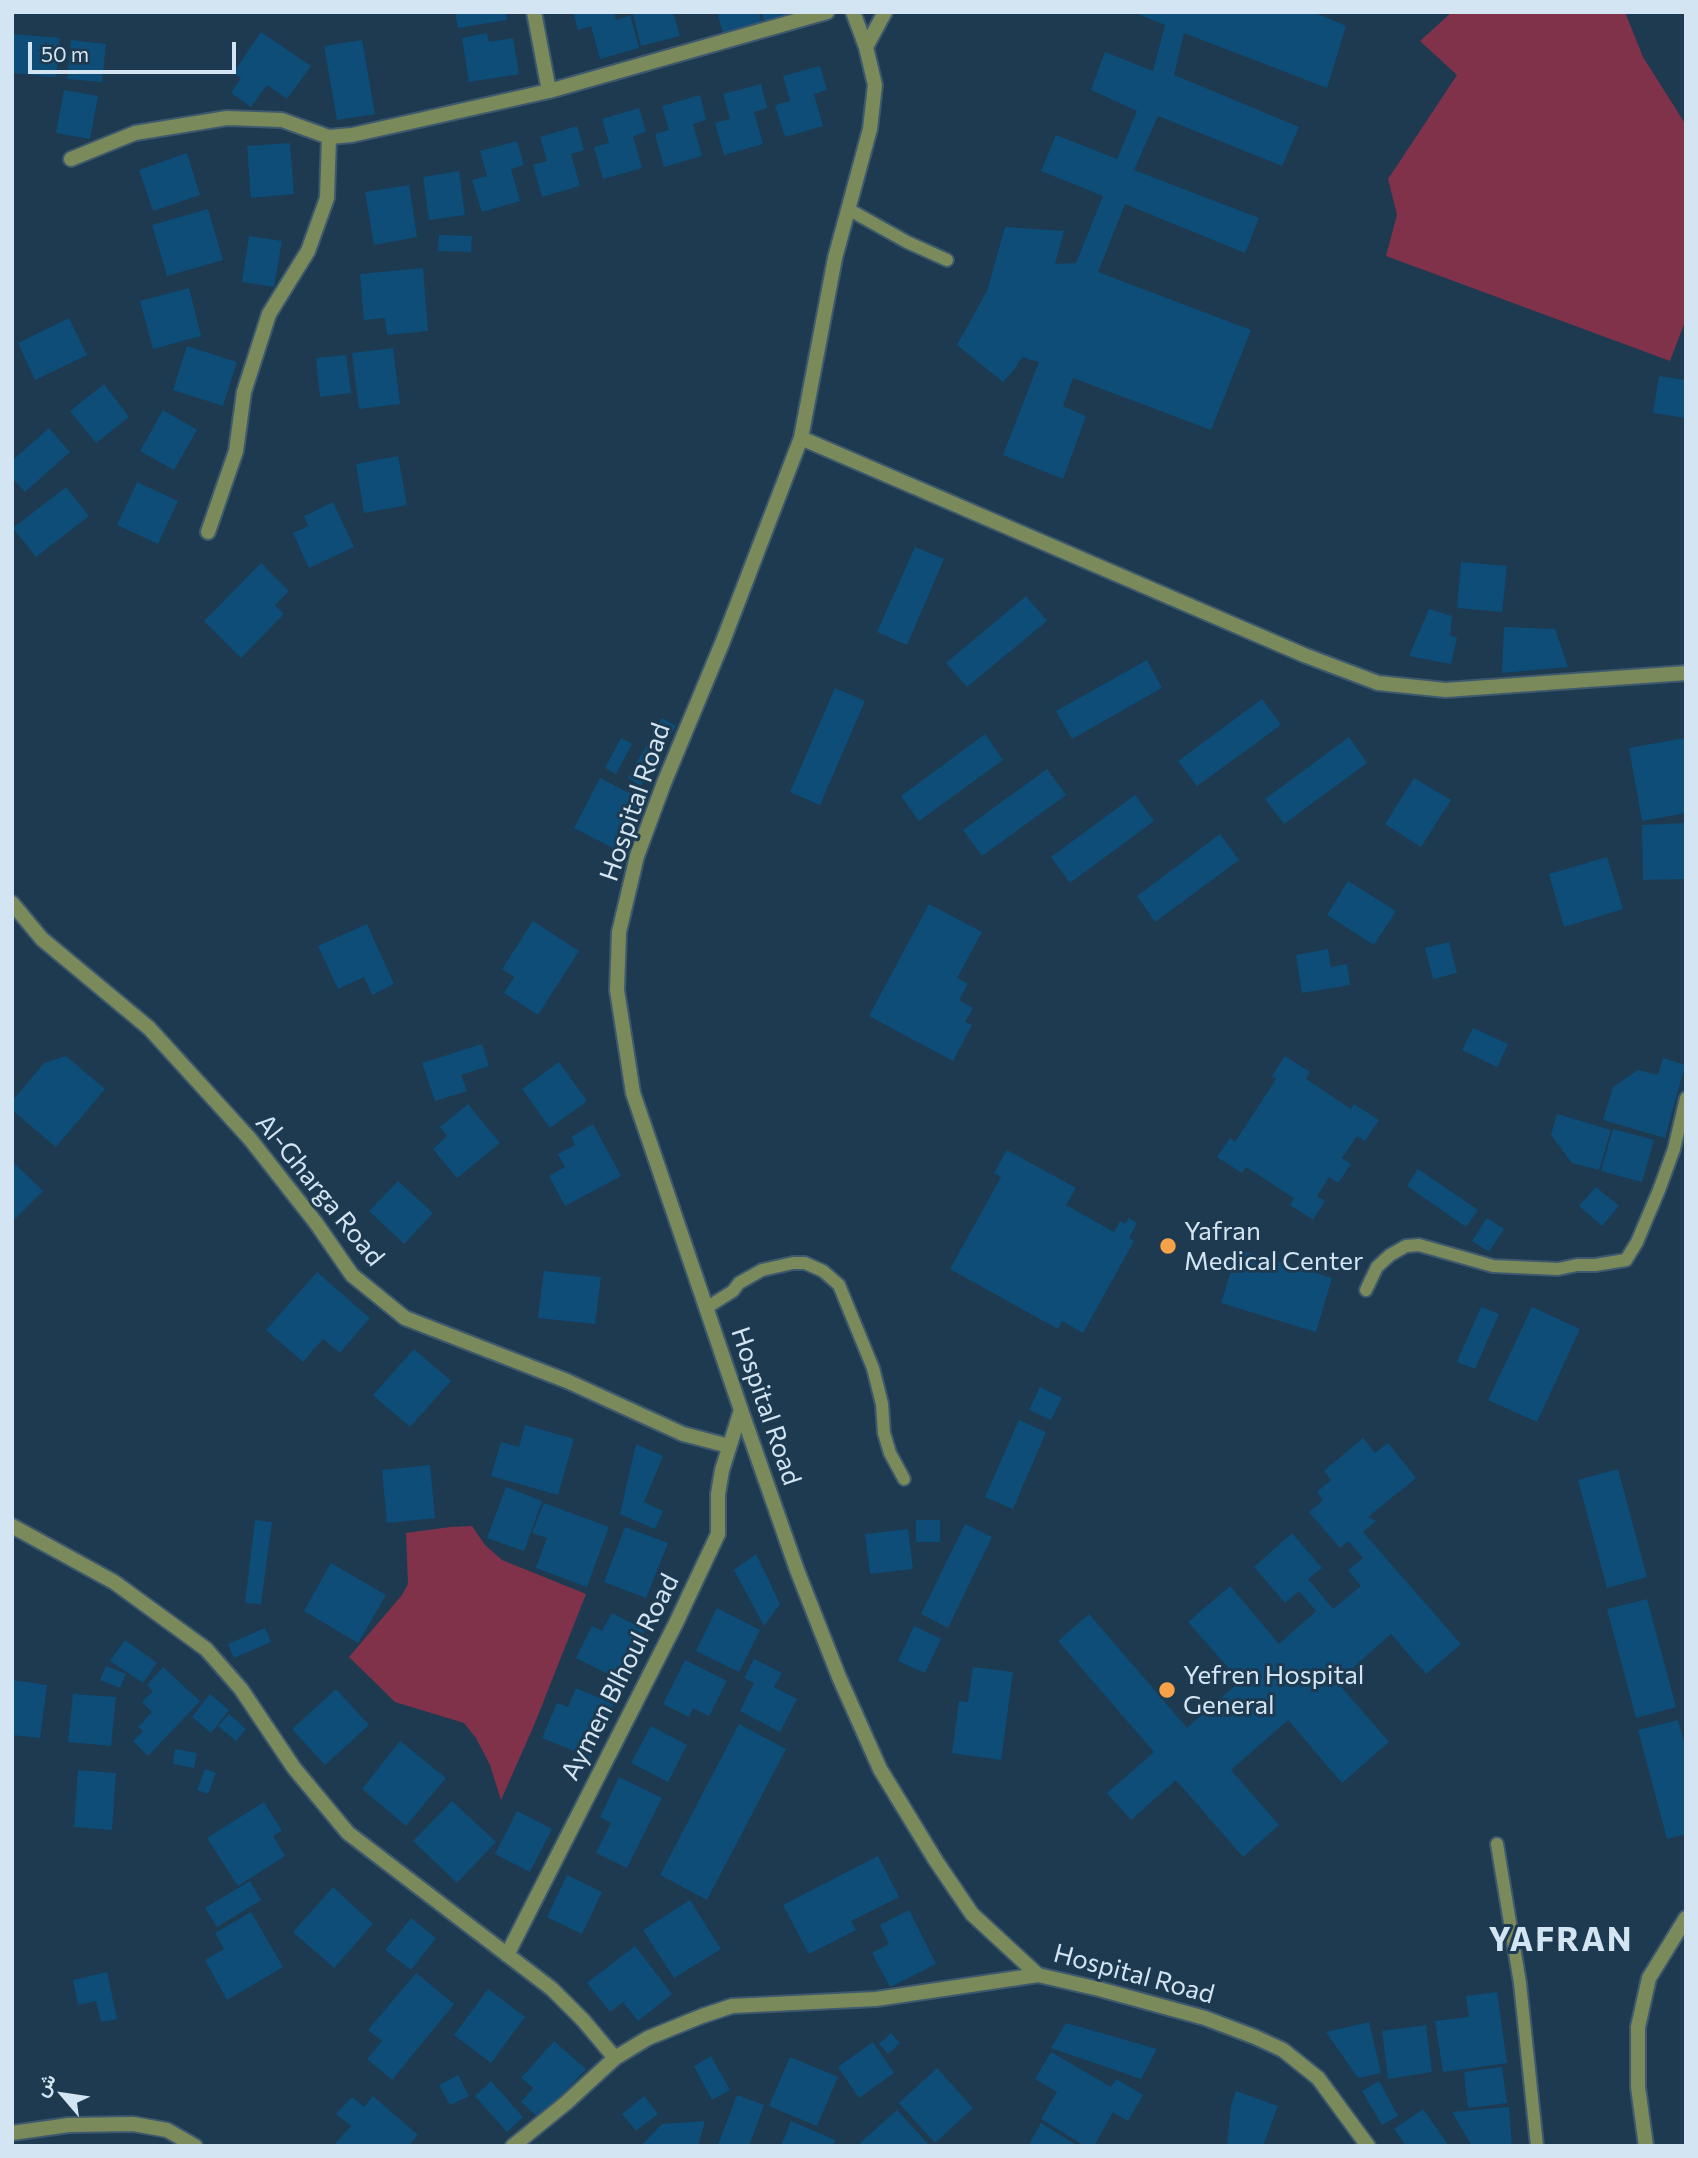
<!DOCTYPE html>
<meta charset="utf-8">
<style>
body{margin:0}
#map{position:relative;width:1698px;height:2158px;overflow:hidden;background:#1d3a50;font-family:Commissioner,Vazirmatn,sans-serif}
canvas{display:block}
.frame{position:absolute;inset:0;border:14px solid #d3e4f2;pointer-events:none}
.north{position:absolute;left:28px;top:2060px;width:70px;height:70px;-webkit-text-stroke:5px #1d3a50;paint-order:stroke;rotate:299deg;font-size:19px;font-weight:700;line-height:28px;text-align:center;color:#d3e4f2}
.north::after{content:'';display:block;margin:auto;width:24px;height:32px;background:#d3e4f2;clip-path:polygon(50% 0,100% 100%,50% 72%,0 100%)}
.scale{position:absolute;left:28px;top:42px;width:208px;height:32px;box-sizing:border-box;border:4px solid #d3e4f2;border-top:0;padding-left:9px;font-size:21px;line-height:24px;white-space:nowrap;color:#d3e4f2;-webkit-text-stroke:5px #1d3a50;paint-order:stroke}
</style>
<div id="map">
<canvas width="1698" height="2158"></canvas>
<div class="frame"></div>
<div class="north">ش</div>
<div class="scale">50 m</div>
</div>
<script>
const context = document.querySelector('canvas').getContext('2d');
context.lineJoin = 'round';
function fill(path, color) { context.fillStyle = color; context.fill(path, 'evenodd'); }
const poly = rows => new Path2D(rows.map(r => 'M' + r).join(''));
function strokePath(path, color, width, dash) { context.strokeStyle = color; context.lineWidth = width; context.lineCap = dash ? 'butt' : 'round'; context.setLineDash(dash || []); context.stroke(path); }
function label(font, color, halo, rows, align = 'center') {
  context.font = font + ' Commissioner,sans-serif'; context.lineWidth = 6; context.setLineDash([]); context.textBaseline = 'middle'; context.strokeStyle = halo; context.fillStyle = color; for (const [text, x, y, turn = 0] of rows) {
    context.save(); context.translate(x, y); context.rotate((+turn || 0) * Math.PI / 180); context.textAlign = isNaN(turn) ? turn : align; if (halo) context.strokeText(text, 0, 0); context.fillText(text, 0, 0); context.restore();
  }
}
fill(poly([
 [1452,12,1625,12,1643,57,1686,125,1686,319,1670,361,1386,256,1397,215,1388,179,1457,75,1420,41],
 [472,1526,485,1545,502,1560,586,1594,535,1723,501,1800,490,1765,476,1738,464,1723,395,1702,349,1657,402,1595,408,1584,406,1533,450,1527]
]), '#80324a');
fill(poly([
 [455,12,506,12,507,20,458,28],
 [573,12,614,12,616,20,630,15,639,48,600,59,591,26,578,30],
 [639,12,673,12,680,36,641,46,633,14],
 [717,12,759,12,761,22,723,33],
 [762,12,791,12,792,13,764,21],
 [1133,12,1313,12,1346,26,1327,88,1184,33,1174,75,1299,127,1282,166,1158,116,1134,170,1259,218,1245,253,1125,204,1098,272,1251,330,1211,430,1073,378,1063,406,1086,416,1063,479,1003,455,1039,362,1022,357,1014,370,1003,382,957,345,987,291,1005,227,1064,231,1055,264,1076,263,1103,196,1041,171,1056,135,1117,159,1137,111,1091,90,1105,52,1153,71,1165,25],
 [261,32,311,66,287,99,267,85,251,107,231,93,241,78,233,73],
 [487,33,489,42,513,38,519,74,469,82,462,38],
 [14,34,60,38,56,77,12,73],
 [71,40,106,44,102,82,67,79],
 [362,40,375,114,337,120,324,46],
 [820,66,827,90,814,94,823,126,785,137,775,105,790,101,783,76],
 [761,84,767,108,754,112,763,144,724,155,715,123,730,119,723,94],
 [64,90,98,96,90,139,56,133],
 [700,95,706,120,693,124,702,156,664,167,655,134,669,130,662,106],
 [639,108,646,132,633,136,642,168,603,179,594,147,609,143,602,119],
 [577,126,584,150,571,154,580,186,542,197,533,165,547,161,540,137],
 [517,141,524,165,511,169,520,201,482,212,472,180,487,176,480,151],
 [290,143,294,194,251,198,247,146],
 [187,153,200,195,153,211,139,170],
 [459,171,465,215,429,220,423,177],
 [409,185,417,237,374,245,365,192],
 [208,209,223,260,167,276,152,225],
 [439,235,472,236,471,252,438,251],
 [249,236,282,241,274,287,242,282],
 [423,268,428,331,387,335,385,318,364,320,360,274],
 [189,288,201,336,153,349,140,301],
 [69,318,87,355,35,380,18,343],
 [187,346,237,362,223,406,173,390],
 [393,348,400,404,359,409,352,353],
 [346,355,351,393,320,397,316,358],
 [1659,376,1686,380,1686,418,1653,413],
 [104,384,129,417,96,443,70,411],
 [163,410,197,430,174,470,140,451],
 [49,428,70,452,25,492,12,478,12,461],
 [398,456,407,505,364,513,356,464],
 [137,482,178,501,158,544,117,525],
 [66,487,89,516,36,557,13,528],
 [333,502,354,547,309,568,293,533,308,526,304,516],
 [915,547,944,559,907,645,877,632],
 [1461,562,1507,566,1502,612,1457,608],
 [261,563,289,591,275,605,284,614,241,658,204,621],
 [1026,596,1047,621,967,687,946,663],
 [1429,609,1452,616,1450,635,1457,638,1451,664,1409,656],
 [1504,627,1555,629,1568,667,1502,673],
 [1147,660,1162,688,1072,739,1056,711],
 [835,688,865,701,820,805,790,792],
 [1262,699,1281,725,1197,786,1178,761],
 [662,718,676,726,641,786,628,778],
 [985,734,1003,760,919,821,901,796],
 [1349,737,1367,763,1284,824,1265,799],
 [621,738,632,744,616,774,605,768],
 [1685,738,1686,813,1642,821,1629,748],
 [1047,769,1066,795,982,856,963,830],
 [600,778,643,800,617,850,574,828],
 [1414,778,1451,800,1421,847,1385,824],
 [1135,795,1154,821,1070,883,1051,857],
 [1686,823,1686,879,1643,880,1642,825],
 [1220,834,1239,860,1155,922,1137,896],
 [1607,857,1623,909,1564,927,1549,874],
 [1348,881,1396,911,1374,945,1327,915],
 [929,904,982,932,957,978,968,984,959,1000,973,1008,965,1022,972,1025,953,1061,869,1016],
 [533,921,579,951,538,1015,504,993,514,977,502,969],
 [367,924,394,984,372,995,364,977,338,989,318,946],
 [1449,942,1457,973,1433,979,1425,948],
 [1328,949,1331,967,1347,964,1350,985,1302,993,1296,955],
 [1473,1028,1508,1044,1497,1067,1462,1050],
 [482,1044,489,1066,461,1075,467,1091,435,1101,422,1063],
 [66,1056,105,1089,56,1147,12,1110,12,1101,44,1063],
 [1285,1056,1310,1072,1306,1079,1351,1109,1354,1104,1379,1120,1365,1141,1357,1136,1342,1158,1351,1164,1338,1183,1329,1177,1317,1196,1325,1201,1313,1220,1290,1205,1294,1198,1246,1167,1242,1173,1217,1157,1230,1138,1235,1142,1276,1079,1272,1076],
 [1663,1058,1685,1065,1665,1138,1603,1120,1613,1087,1638,1070,1658,1075],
 [559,1062,587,1101,550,1128,522,1089],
 [468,1104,500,1143,457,1178,433,1149,447,1136,440,1127],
 [1557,1114,1611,1130,1599,1170,1572,1163,1551,1135],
 [593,1124,621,1176,565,1206,549,1176,565,1167,558,1154,575,1145,571,1137],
 [1613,1129,1654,1140,1642,1182,1601,1171],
 [1007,1150,1076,1188,1066,1205,1114,1232,1120,1221,1125,1224,1129,1218,1137,1223,1129,1238,1134,1241,1083,1333,1062,1321,1058,1329,950,1269,1001,1177,994,1173],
 [12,1161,43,1191,12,1222],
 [1418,1169,1478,1210,1466,1227,1407,1186],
 [398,1181,433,1213,404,1244,369,1211],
 [1596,1187,1619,1206,1602,1226,1579,1206],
 [1487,1218,1504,1229,1489,1252,1472,1241],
 [1238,1249,1332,1278,1316,1332,1221,1303],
 [544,1271,601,1277,595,1324,538,1318],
 [317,1272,370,1318,340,1353,323,1339,303,1362,266,1330],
 [1481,1307,1499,1314,1475,1369,1457,1362],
 [1532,1307,1580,1329,1537,1422,1488,1400],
 [414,1349,451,1381,410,1427,373,1395],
 [1040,1387,1062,1398,1051,1420,1029,1410],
 [1019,1420,1046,1432,1013,1509,985,1497],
 [525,1425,574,1439,558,1495,491,1476,501,1442,519,1447],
 [1363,1438,1375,1453,1388,1443,1416,1478,1368,1517,1376,1521,1363,1532,1461,1644,1426,1674,1391,1634,1337,1682,1389,1742,1342,1783,1288,1720,1231,1770,1279,1825,1243,1857,1176,1780,1131,1820,1107,1793,1154,1752,1058,1641,1089,1614,1187,1728,1240,1681,1188,1622,1230,1586,1279,1644,1316,1611,1299,1591,1285,1603,1254,1567,1292,1533,1322,1568,1308,1579,1333,1609,1361,1586,1348,1570,1363,1558,1348,1541,1340,1548,1309,1512,1323,1500,1317,1492,1331,1480,1324,1471],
 [636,1444,663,1456,644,1502,663,1511,655,1529,620,1514],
 [430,1465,435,1518,387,1523,382,1470],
 [1618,1469,1647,1577,1607,1588,1578,1480],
 [506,1487,542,1501,524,1551,487,1538],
 [544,1503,609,1527,587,1587,536,1568,547,1538,532,1533],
 [255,1520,272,1522,261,1604,245,1603],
 [916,1520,940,1520,940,1542,916,1542],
 [965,1524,992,1537,948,1628,921,1614],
 [625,1527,668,1543,646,1598,604,1582],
 [908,1529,913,1569,870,1574,865,1534],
 [756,1554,780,1604,764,1626,734,1570],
 [331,1563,386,1595,358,1643,304,1611],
 [1647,1599,1676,1707,1636,1718,1607,1609],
 [717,1608,760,1630,739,1672,696,1651],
 [612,1613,645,1630,620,1680,576,1658,592,1626,602,1631],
 [914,1626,941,1639,925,1673,898,1661],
 [265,1628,271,1642,234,1658,228,1644],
 [125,1640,157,1663,143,1683,110,1661],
 [754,1659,782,1673,774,1687,797,1699,780,1732,740,1711,754,1683,744,1678],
 [685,1660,727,1681,709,1716,693,1708,689,1717,663,1704],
 [106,1666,126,1674,120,1688,100,1680],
 [163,1667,200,1701,148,1756,133,1741,143,1731,138,1727,152,1712,142,1702,153,1691,147,1685],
 [973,1667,1013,1672,1001,1760,952,1753,959,1701,968,1702],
 [12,1680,47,1685,40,1738,12,1735],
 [576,1688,614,1704,591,1758,542,1738,557,1703,568,1707],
 [336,1689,369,1725,325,1765,292,1729],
 [73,1694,116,1697,111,1746,68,1742],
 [210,1694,229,1710,211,1733,192,1717],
 [229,1714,246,1729,236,1741,218,1726],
 [1678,1720,1686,1750,1686,1834,1667,1839,1638,1730],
 [739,1724,786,1749,707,1900,660,1875],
 [651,1726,687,1745,668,1782,631,1763],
 [400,1741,446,1778,406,1826,362,1789],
 [175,1749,197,1753,194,1768,173,1764],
 [205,1769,216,1773,208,1794,197,1790],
 [78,1770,116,1773,112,1830,74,1827],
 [619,1777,662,1798,627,1868,596,1853,611,1823,600,1817],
 [452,1801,496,1842,457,1883,413,1841],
 [264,1802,282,1831,273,1836,285,1856,238,1886,207,1838],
 [517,1811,552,1829,530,1872,495,1854],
 [878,1856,899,1897,851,1921,856,1930,809,1954,783,1905],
 [567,1875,602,1892,582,1934,547,1917],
 [250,1881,261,1900,217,1927,205,1908],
 [333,1887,373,1924,334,1968,293,1932],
 [690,1900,721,1949,674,1978,643,1930],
 [909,1910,936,1964,890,1987,872,1953,889,1944,880,1925],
 [251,1912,283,1967,227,2000,205,1960,224,1949,215,1933],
 [411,1918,436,1938,411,1970,385,1950],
 [635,1946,672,1994,638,2021,623,2002,610,2012,587,1983],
 [107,1972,117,2019,101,2022,96,2001,78,2005,73,1980],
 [416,1973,454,2004,392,2080,367,2059,382,2041,368,2030],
 [488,1989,525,2017,491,2063,454,2035],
 [1497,1992,1507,2063,1443,2072,1435,2021,1469,2017,1466,1996],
 [1369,2022,1381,2073,1358,2078,1326,2032],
 [1066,2023,1157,2049,1141,2079,1051,2048],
 [1426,2025,1432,2072,1388,2079,1382,2031],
 [891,2033,900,2043,888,2054,879,2044],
 [554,2041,586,2069,540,2119,521,2102,533,2088,521,2078],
 [873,2042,894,2073,859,2098,838,2067],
 [1051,2052,1111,2087,1116,2079,1143,2095,1128,2121,1113,2112,1094,2146,1085,2146,1041,2119,1057,2092,1035,2079],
 [711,2056,730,2090,712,2100,694,2066],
 [790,2057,838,2077,817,2126,769,2106],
 [1502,2067,1507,2103,1468,2108,1464,2072],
 [937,2068,973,2108,935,2143,899,2103],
 [458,2075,469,2096,450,2105,439,2085],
 [491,2081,523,2117,507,2132,475,2096],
 [1379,2081,1398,2116,1382,2125,1362,2091],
 [1236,2091,1278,2106,1263,2146,1227,2146,1231,2106],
 [737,2095,764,2105,749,2146,721,2146,718,2145],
 [373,2096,418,2135,409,2146,335,2144,351,2126,336,2114,352,2097,364,2107],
 [644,2096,658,2114,636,2131,622,2114],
 [1509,2107,1512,2146,1472,2146,1452,2112],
 [1423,2109,1449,2146,1406,2146,1394,2129],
 [897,2110,930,2146,862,2146,860,2143],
 [705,2121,698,2146,641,2146,662,2124],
 [791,2121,835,2140,833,2146,781,2146],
 [1041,2123,1078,2146,1028,2146]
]), '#0d4d77');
const lane = poly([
 [848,209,907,242,947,260],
 [1366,1290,1377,1267,1390,1255,1406,1246,1419,1245,1493,1266,1558,1269,1577,1265,1595,1265,1626,1260,1637,1242,1659,1190,1674,1149,1686,1098],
 [706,1308,733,1291,739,1283,762,1270,793,1263,805,1263,823,1271,839,1285,873,1368,882,1404,884,1433,890,1453,904,1479],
 [1497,1844,1520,1983,1537,2146]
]);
const street = poly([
 [534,12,549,91],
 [853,12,866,47,875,85,870,129,835,258,801,438,723,641,664,783,637,856,619,932,617,990,633,1093,741,1410,797,1570,839,1677,880,1769,936,1861,972,1914,1038,1975,1099,1989,1205,2018,1255,2037,1283,2050,1318,2078,1368,2146],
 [866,47,885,12],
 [71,159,135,133,227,118,282,120,329,137,352,135,549,91,827,12],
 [801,438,1304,655,1378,683,1446,690,1686,673],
 [208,532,236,451,244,392,269,314,308,251,327,198,329,137],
 [12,903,42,939,149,1028,250,1139,316,1223,352,1275,405,1318,567,1381,683,1434,729,1446],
 [12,1526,114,1582,206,1649,241,1689,294,1768,348,1833,552,1989,583,2020,615,2058],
 [507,1955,676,1623,718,1534,718,1494,722,1470,741,1410],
 [12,2133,69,2125,133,2124,167,2130,195,2146],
 [513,2146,566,2103,615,2058,648,2038,702,2016,732,2006,876,1999,1038,1975],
 [1646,2146,1638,2087,1638,2027,1649,1978,1686,1918]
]);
strokePath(lane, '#3e596d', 16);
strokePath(street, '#3e596d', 18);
strokePath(lane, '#7a8a5b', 12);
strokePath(street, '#7a8a5b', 14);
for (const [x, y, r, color] of [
 [1168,1246,9,"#f7a148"],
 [1167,1690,9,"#f7a148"]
]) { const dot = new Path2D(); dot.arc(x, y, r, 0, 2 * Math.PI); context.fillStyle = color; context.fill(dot); strokePath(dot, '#1d3a50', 2.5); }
label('26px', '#d3e4f2', '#1d3a50', [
 ["Hospital Road",635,802,-71],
 ["Al-Gharga Road",320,1190,51],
 ["Hospital Road",766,1406,71],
 ["Aymen Blhoul Road",620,1677,-63],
 ["Hospital Road",1134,1974,15]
]);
label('26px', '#d3e4f2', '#1d3a50', [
 ["Yafran",1184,1231],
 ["Medical Center",1184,1261],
 ["Yefren Hospital",1183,1675],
 ["General",1183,1705]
], 'left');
context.letterSpacing = '2px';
label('bold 33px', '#d3e4f2', '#1d3a50', [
 ["YAFRAN",1561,1940]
]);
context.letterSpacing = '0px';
</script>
